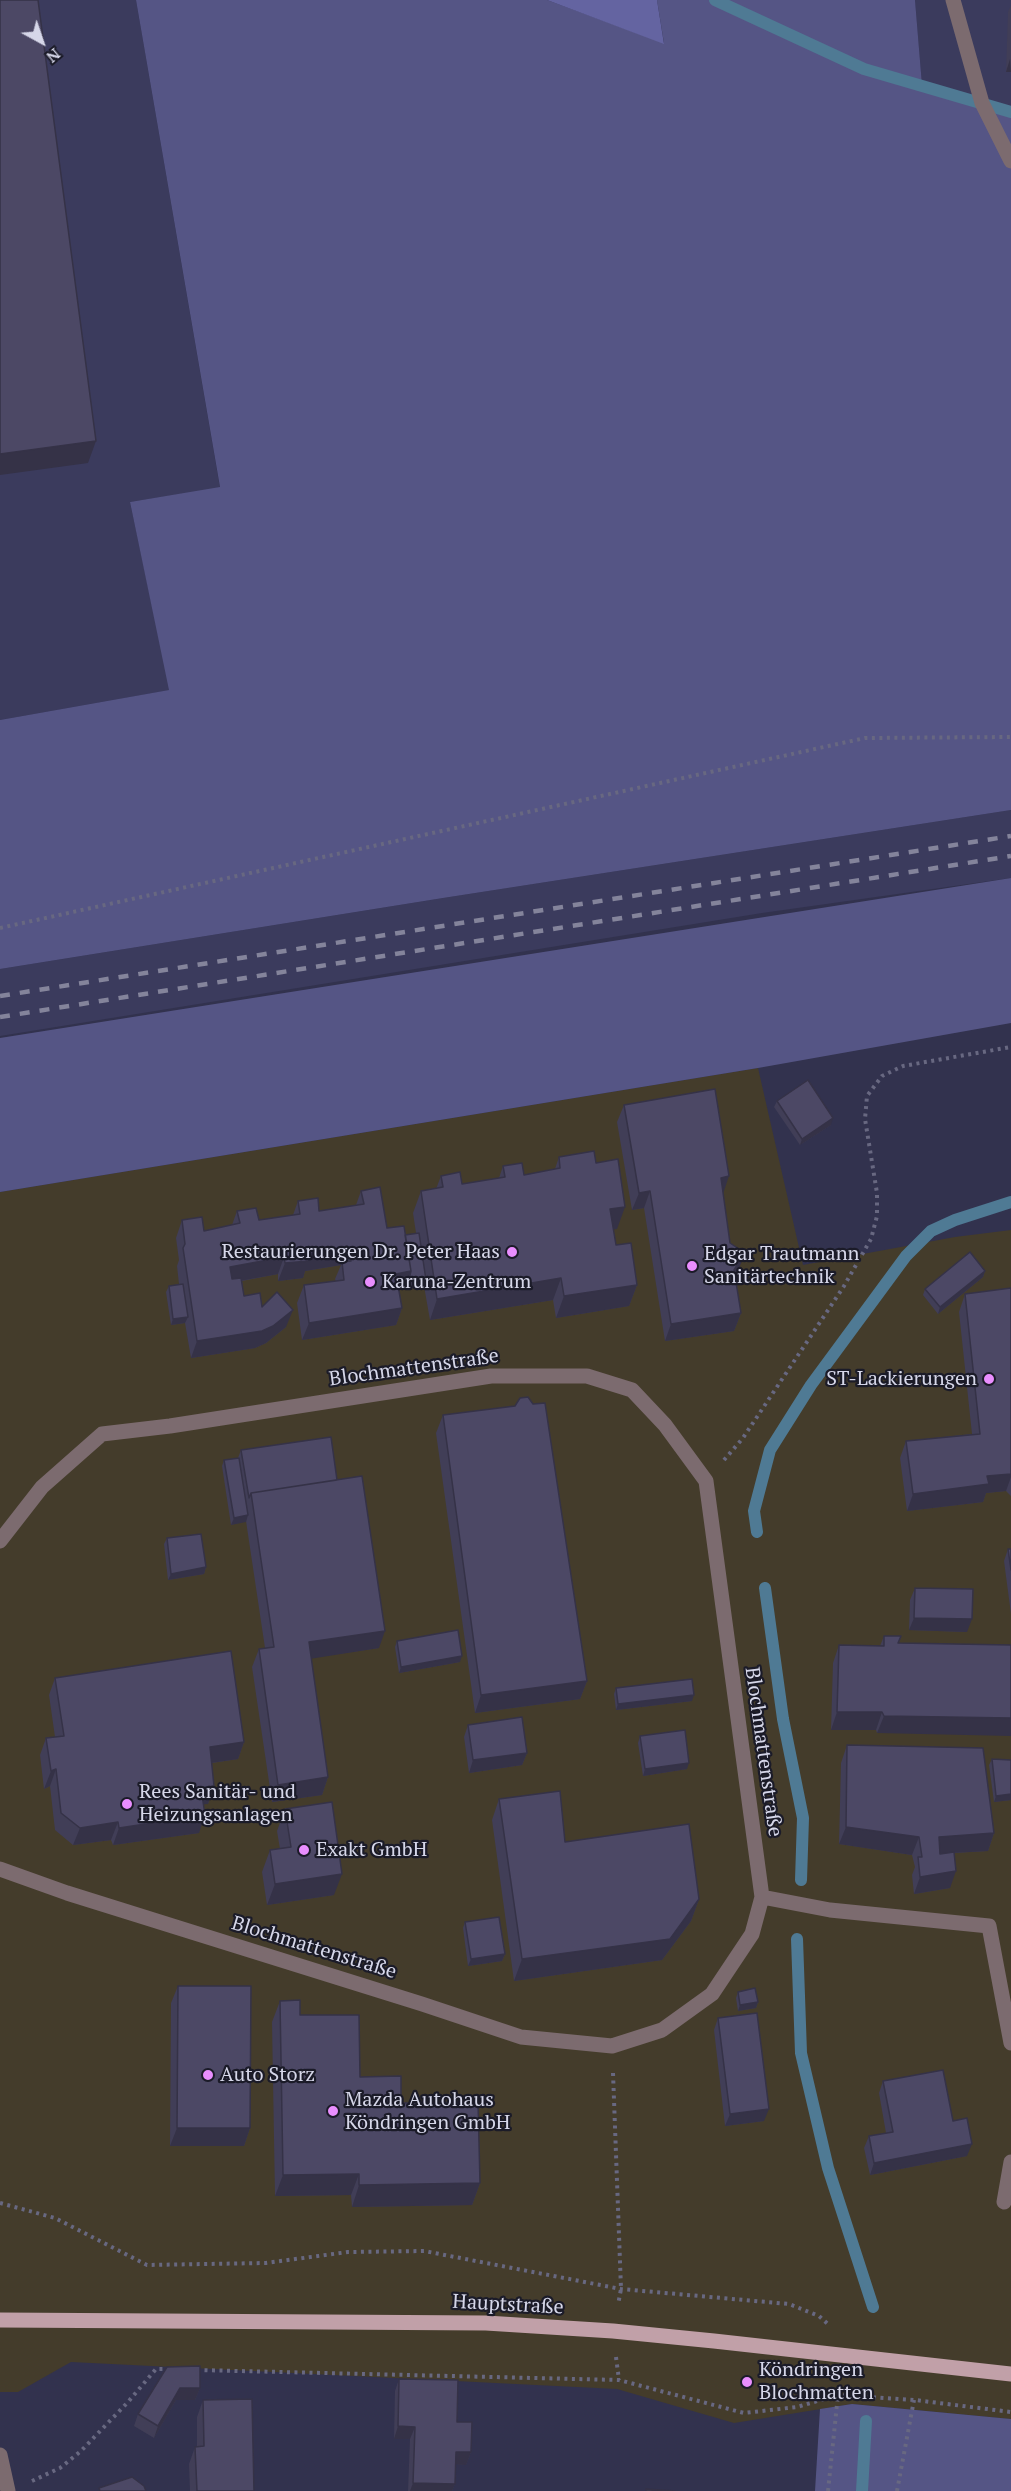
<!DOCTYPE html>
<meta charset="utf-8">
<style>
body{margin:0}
#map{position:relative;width:1011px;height:2491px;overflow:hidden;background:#32324e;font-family:"PT Serif",serif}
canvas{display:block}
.north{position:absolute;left:12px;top:12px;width:60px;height:60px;-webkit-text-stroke:4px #1b1b28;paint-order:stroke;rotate:140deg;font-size:16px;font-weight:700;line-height:24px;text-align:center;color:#d6d7e9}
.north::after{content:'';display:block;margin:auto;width:21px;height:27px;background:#d6d7e9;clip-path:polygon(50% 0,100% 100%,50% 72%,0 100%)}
</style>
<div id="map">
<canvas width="1011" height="2491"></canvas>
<div class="north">N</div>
</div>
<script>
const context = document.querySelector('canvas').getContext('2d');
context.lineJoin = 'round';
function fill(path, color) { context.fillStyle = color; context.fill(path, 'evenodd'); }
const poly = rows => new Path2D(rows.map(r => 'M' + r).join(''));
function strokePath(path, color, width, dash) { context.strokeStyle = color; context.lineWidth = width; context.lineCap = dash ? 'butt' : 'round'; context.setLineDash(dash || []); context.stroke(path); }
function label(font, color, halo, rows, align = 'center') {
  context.font = font + ' "PT Serif",serif'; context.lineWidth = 4.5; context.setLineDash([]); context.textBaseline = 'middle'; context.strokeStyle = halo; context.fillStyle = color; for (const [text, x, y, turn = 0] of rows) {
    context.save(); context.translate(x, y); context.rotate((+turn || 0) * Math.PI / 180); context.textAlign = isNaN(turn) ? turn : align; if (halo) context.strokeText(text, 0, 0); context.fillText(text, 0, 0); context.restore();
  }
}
fill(poly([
 [758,1068,803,1265,955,1237,1011,1230,1011,2419,852,2404,734,2423,617,2389,71,2362,18,2392,0,2392,0,1192]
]), '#443c2b');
fill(poly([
 [0,0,136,0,220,488,130,502,170,690,0,720],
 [915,0,1011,0,1011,112,922,86],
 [1011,810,1011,878,762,913,0,1036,0,969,443,898]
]), '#3b3b5d');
fill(poly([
 [136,0,547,0,664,43,657,0,915,0,922,85,1011,112,1011,810,443,898,0,969,0,720,169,690,130,502,220,487],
 [1011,878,1011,1023,758,1068,0,1192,0,1038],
 [852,2404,1011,2419,1011,2491,815,2491,820,2409]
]), '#555585');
fill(poly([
 [547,0,657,0,664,44]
]), '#6464a1');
strokePath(poly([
 [715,0,864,69,1011,112],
 [757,1532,754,1511,770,1450,811,1385,906,1256,931,1231,955,1220,1011,1202],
 [765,1588,783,1719,803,1818,801,1880],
 [797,1939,801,2053,828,2168,873,2307],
 [862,2491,866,2421]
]), '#4f7a94', 12);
strokePath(poly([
 [0,928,865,738,1011,737],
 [724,1460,743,1438,844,1286,871,1239,877,1216,877,1193,865,1119,867,1096,882,1076,903,1066,1011,1047],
 [613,2073,621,2289,618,2305],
 [0,2203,55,2218,147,2265,266,2263,348,2252,424,2251,621,2289,789,2304,819,2316,829,2325],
 [616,2357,619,2380],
 [197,2370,619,2380,744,2413,797,2407,838,2395,915,2400,1011,2412],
 [32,2481,60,2468,81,2451,128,2402,156,2369,169,2369],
 [828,2491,838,2395],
 [897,2491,914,2400]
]), '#686881', 4, [3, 4.5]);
strokePath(poly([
 [953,0,982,103,1011,161],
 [0,1541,42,1487,102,1434,170,1426,491,1376,587,1376,632,1390,665,1425,706,1481,762,1897,752,1934,712,1994,662,2030,612,2046,521,2037,422,2004,67,1893,0,1869],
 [762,1897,830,1910,989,1926,1011,2043],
 [1004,2202,1011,2162],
 [0,2455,8,2491]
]), '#7c6b6f', 15);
strokePath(poly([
 [0,2320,486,2323,613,2331,714,2341,1011,2374]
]), '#c1a0a8', 15);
strokePath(poly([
 [0,996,1011,836],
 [0,1017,1011,856]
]), '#84849b', 4.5, [10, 10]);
fill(poly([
 [1011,5,1011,72,1006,72,1008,12],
 [777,1101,831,1125,800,1145,774,1107],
 [624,1105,723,1194,730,1243,738,1271,735,1276,741,1313,734,1331,665,1341,644,1208,632,1210,617,1122],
 [559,1157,596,1163,617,1229,613,1229,616,1245,637,1285,629,1306,556,1318,553,1300,430,1320,424,1286,409,1289,408,1281,405,1288,399,1290,402,1308,396,1325,302,1340,297,1303,304,1285,336,1281,335,1279,341,1265,305,1271,303,1278,278,1281,278,1274,242,1281,244,1296,262,1307,286,1327,266,1343,255,1348,191,1358,185,1323,171,1325,166,1292,169,1286,179,1284,177,1266,179,1260,176,1238,182,1220,204,1231,232,1225,237,1211,259,1220,293,1215,298,1201,319,1211,356,1205,361,1191,387,1228,405,1235,416,1233,413,1213,421,1191,436,1189,441,1176,462,1184,499,1178,503,1166,524,1175,555,1169],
 [985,1271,983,1277,938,1314,923,1295,925,1289],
 [1011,1288,1011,1496,1006,1491,986,1493,983,1502,907,1511,900,1458,906,1441,972,1434,959,1312,965,1294],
 [443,1415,587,1681,580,1699,475,1713,436,1433],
 [241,1450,337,1480,379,1648,311,1658,328,1777,322,1795,272,1802,252,1667,259,1649,265,1648,246,1521,231,1525,222,1466,224,1460,238,1458],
 [167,1538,206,1567,204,1574,168,1580,164,1544],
 [1008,1549,1011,1549,1011,1614,1004,1561],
 [915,1588,967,1632,909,1630,910,1600],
 [884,1636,901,1636,899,1643,1011,1645,877,1733,876,1730,831,1730,833,1663,839,1645,880,1646],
 [397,1641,460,1662,399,1673,395,1647],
 [55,1678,244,1742,238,1759,212,1763,214,1786,208,1804,204,1804,199,1833,113,1845,111,1840,73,1845,55,1830,50,1786,44,1789,40,1755,46,1738,55,1737,49,1695],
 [616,1688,692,1701,616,1710,614,1694],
 [468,1725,527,1753,522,1765,469,1773,464,1737],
 [640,1736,687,1769,643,1776,638,1743],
 [847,1745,994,1833,988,1851,954,1853,950,1888,914,1894,912,1875,915,1867,912,1855,839,1844,841,1763],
 [992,1759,1011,1760,1011,1800,994,1802,989,1765],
 [499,1799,565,1842,699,1899,691,1921,662,1960,514,1981,492,1820],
 [285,1809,334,1895,267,1905,262,1872,270,1850,280,1849,277,1831],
 [465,1922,505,1954,502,1961,468,1966,463,1928],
 [178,1986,250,2128,244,2146,170,2146,171,2003],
 [738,1992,758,2002,756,2008,738,2011,736,1998],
 [280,2001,300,2015,360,2077,401,2103,480,2183,472,2205,352,2207,351,2195,275,2196,272,2022],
 [718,2018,764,2121,725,2126,714,2030],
 [883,2081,953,2121,967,2156,870,2175,864,2148,869,2136,886,2133,879,2093],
 [399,2379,457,2422,471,2452,466,2465,455,2464,455,2484,452,2491,408,2491,410,2439,394,2439,395,2391],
 [200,2388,195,2400,176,2400,154,2438,134,2426,138,2414],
 [203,2400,254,2491,190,2491,189,2464,195,2447,197,2447,197,2417]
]), '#413e57');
fill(poly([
 [1010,59,1011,72,1006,72],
 [96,441,88,463,0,475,0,454],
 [833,1118,831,1125,800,1145,802,1139],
 [729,1176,723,1194,721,1178],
 [650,1191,644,1208,632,1210,639,1193],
 [625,1207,617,1229,602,1231,610,1209],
 [349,1248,343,1265,342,1262,341,1265,305,1271,303,1278,278,1281,285,1263,308,1254],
 [745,1253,738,1271,728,1287,734,1270],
 [284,1257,278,1274,223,1284,230,1267],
 [411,1271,405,1288,390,1291,396,1274],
 [985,1271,983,1277,938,1314,940,1307],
 [561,1278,553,1300,430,1320,437,1299],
 [426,1280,424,1286,409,1289,411,1282],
 [637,1285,629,1306,556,1318,564,1296],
 [402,1308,396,1325,302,1340,309,1323],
 [293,1310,286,1327,266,1343,255,1348,191,1358,197,1341],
 [741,1313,734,1331,665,1341,671,1324],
 [188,1317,185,1323,171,1325,173,1319],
 [1011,1474,1011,1477,1006,1491,986,1493,983,1502,907,1511,913,1494,987,1476],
 [248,1515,246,1522,231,1525,234,1518],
 [206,1567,204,1574,168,1580,171,1574],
 [914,1618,972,1619,967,1632,909,1630],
 [385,1631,379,1648,303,1660,309,1642],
 [462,1656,460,1662,399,1673,401,1667],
 [587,1681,580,1699,475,1713,481,1695],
 [694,1695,692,1701,616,1710,618,1704],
 [837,1712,882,1712,876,1730,831,1730],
 [884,1716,1011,1718,1011,1736,877,1733],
 [244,1742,238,1759,204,1764,210,1747],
 [527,1753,522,1765,469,1773,473,1760],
 [689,1763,687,1769,643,1776,645,1769],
 [56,1769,50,1786,44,1789,51,1771],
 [328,1777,322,1795,272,1802,278,1785],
 [214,1786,208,1804,195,1805,201,1788],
 [1011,1794,1011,1800,994,1802,996,1796],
 [205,1815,199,1833,113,1845,119,1828],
 [118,1822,111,1840,73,1845,80,1828],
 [846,1827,919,1837,912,1855,839,1844],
 [994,1833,988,1851,932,1854,939,1837],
 [956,1871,950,1888,914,1894,920,1877],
 [342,1874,334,1895,267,1905,275,1884],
 [699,1899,691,1921,662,1960,514,1981,522,1959],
 [505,1954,502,1961,468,1966,471,1959],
 [758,2002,756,2008,738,2011,740,2005],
 [769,2109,764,2121,725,2126,730,2114],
 [177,2128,250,2128,244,2146,170,2146],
 [972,2144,967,2156,870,2175,874,2163],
 [359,2174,351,2195,275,2196,283,2175],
 [480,2183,472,2205,352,2207,359,2185],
 [180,2388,200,2388,195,2400,176,2400,154,2438,158,2426],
 [398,2426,415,2427,410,2439,394,2439],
 [456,2452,471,2452,466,2465,451,2464],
 [413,2483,455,2484,452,2491,410,2491]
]), '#353247');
const building = poly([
 [0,0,38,0,96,441,0,454,0,0],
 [808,1080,833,1118,802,1139,777,1101,808,1080],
 [715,1089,729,1176,721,1178,730,1243,745,1253,734,1270,741,1313,671,1324,650,1191,639,1193,624,1105,715,1089],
 [594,1151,596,1163,618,1159,625,1207,610,1209,616,1245,631,1243,637,1285,564,1296,561,1278,437,1299,421,1191,443,1187,441,1176,460,1172,462,1184,505,1177,503,1166,522,1163,524,1175,560,1168,559,1157,594,1151],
 [380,1187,387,1228,404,1226,411,1271,396,1274,402,1308,309,1323,304,1285,344,1280,342,1262,351,1261,349,1248,308,1254,309,1261,285,1263,284,1257,230,1267,232,1279,241,1278,244,1296,260,1293,262,1307,277,1292,293,1310,273,1326,262,1331,197,1341,183,1248,185,1244,182,1220,202,1217,204,1231,240,1223,237,1211,256,1208,259,1220,300,1214,298,1201,318,1198,319,1211,364,1204,361,1191,380,1187],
 [419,1233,426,1280,411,1282,410,1275,411,1271,405,1235,419,1233],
 [970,1252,985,1271,940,1307,925,1289,970,1252],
 [183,1284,188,1317,173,1319,169,1286,183,1284],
 [1011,1288,1011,1474,987,1476,989,1484,913,1494,906,1441,980,1434,965,1294,1011,1288],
 [528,1397,533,1404,545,1403,587,1681,481,1695,443,1415,515,1406,520,1398,528,1397],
 [331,1437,337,1480,251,1493,249,1498,241,1450,331,1437],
 [239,1458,248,1515,234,1518,224,1460,239,1458],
 [362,1476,385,1631,309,1642,328,1777,278,1785,259,1649,274,1647,251,1493,362,1476],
 [201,1534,206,1567,171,1574,167,1538,201,1534],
 [1008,1549,1011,1549,1011,1570,1008,1549],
 [915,1588,973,1589,972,1619,914,1618,915,1588],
 [458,1630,462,1656,401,1667,397,1641,458,1630],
 [884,1636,901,1636,898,1643,1011,1645,1011,1718,884,1716,882,1712,837,1712,839,1645,884,1646,884,1636],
 [231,1651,244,1742,210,1747,214,1786,201,1788,205,1815,119,1828,118,1822,80,1828,61,1813,56,1769,51,1771,46,1738,64,1736,55,1678,231,1651],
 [692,1679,694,1695,618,1704,616,1688,692,1679],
 [522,1717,527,1753,473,1760,468,1725,522,1717],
 [685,1730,689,1763,645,1769,640,1736,685,1730],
 [847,1745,983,1748,994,1833,939,1837,940,1854,954,1852,956,1871,920,1877,918,1857,922,1857,919,1837,846,1827,847,1745],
 [992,1759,1011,1760,1011,1794,996,1796,992,1759],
 [560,1791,565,1842,689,1824,699,1899,670,1939,522,1959,499,1799,560,1791],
 [332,1802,342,1874,275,1884,270,1850,291,1847,285,1809,332,1802],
 [499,1917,505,1954,471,1959,465,1922,499,1917],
 [178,1986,251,1986,250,2128,177,2128,178,1986],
 [755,1988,758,2002,740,2005,738,1992,755,1988],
 [300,2000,300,2015,359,2015,360,2077,401,2076,401,2103,478,2102,480,2183,359,2185,359,2174,283,2175,280,2001,300,2000],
 [757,2013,769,2109,730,2114,718,2018,757,2013],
 [943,2070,953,2121,967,2118,972,2144,874,2163,869,2136,893,2132,883,2081,943,2070],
 [200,2366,200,2388,180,2388,158,2426,138,2414,167,2367,200,2366],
 [399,2379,458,2380,457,2422,472,2422,471,2452,456,2452,455,2484,413,2483,415,2427,398,2426,399,2379],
 [252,2399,254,2491,197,2491,195,2447,204,2446,203,2400,252,2399],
 [132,2477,144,2486,146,2491,100,2491,99,2488,132,2477],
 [646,2489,675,2491,646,2491,646,2489]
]);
fill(building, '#4c4865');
strokePath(building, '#353247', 1.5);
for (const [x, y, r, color] of [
 [512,1252,6,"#e98efe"],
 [692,1266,6,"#e98efe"],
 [370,1282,6,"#e98efe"],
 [989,1379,6,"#e98efe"],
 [127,1804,6,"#e98efe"],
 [304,1850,6,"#e98efe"],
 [208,2075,6,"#e98efe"],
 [333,2111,6,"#e98efe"],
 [747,2382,6,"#e98efe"]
]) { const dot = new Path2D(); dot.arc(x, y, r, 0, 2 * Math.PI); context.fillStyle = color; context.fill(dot); strokePath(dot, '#1b1b28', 2); }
label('20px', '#d6d7e9', '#1b1b28', [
 ["Restaurierungen Dr. Peter Haas",500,1252,"right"],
 ["Edgar Trautmann",704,1254],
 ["Sanitärtechnik",704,1277],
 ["Karuna-Zentrum",382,1282],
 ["ST-Lackierungen",977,1379,"right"],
 ["Rees Sanitär- und",139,1792],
 ["Heizungsanlagen",139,1815],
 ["Exakt GmbH",316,1850],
 ["Auto Storz",220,2075],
 ["Mazda Autohaus",345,2100],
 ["Köndringen GmbH",345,2123],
 ["Köndringen",759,2370],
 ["Blochmatten",759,2393]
], 'left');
label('20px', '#d6d7e9', '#1b1b28', [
 ["Blochmattenstraße",414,1368,-8],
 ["Blochmattenstraße",763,1752,82],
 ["Blochmattenstraße",314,1948,17],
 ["Hauptstraße",508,2305,3]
]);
</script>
